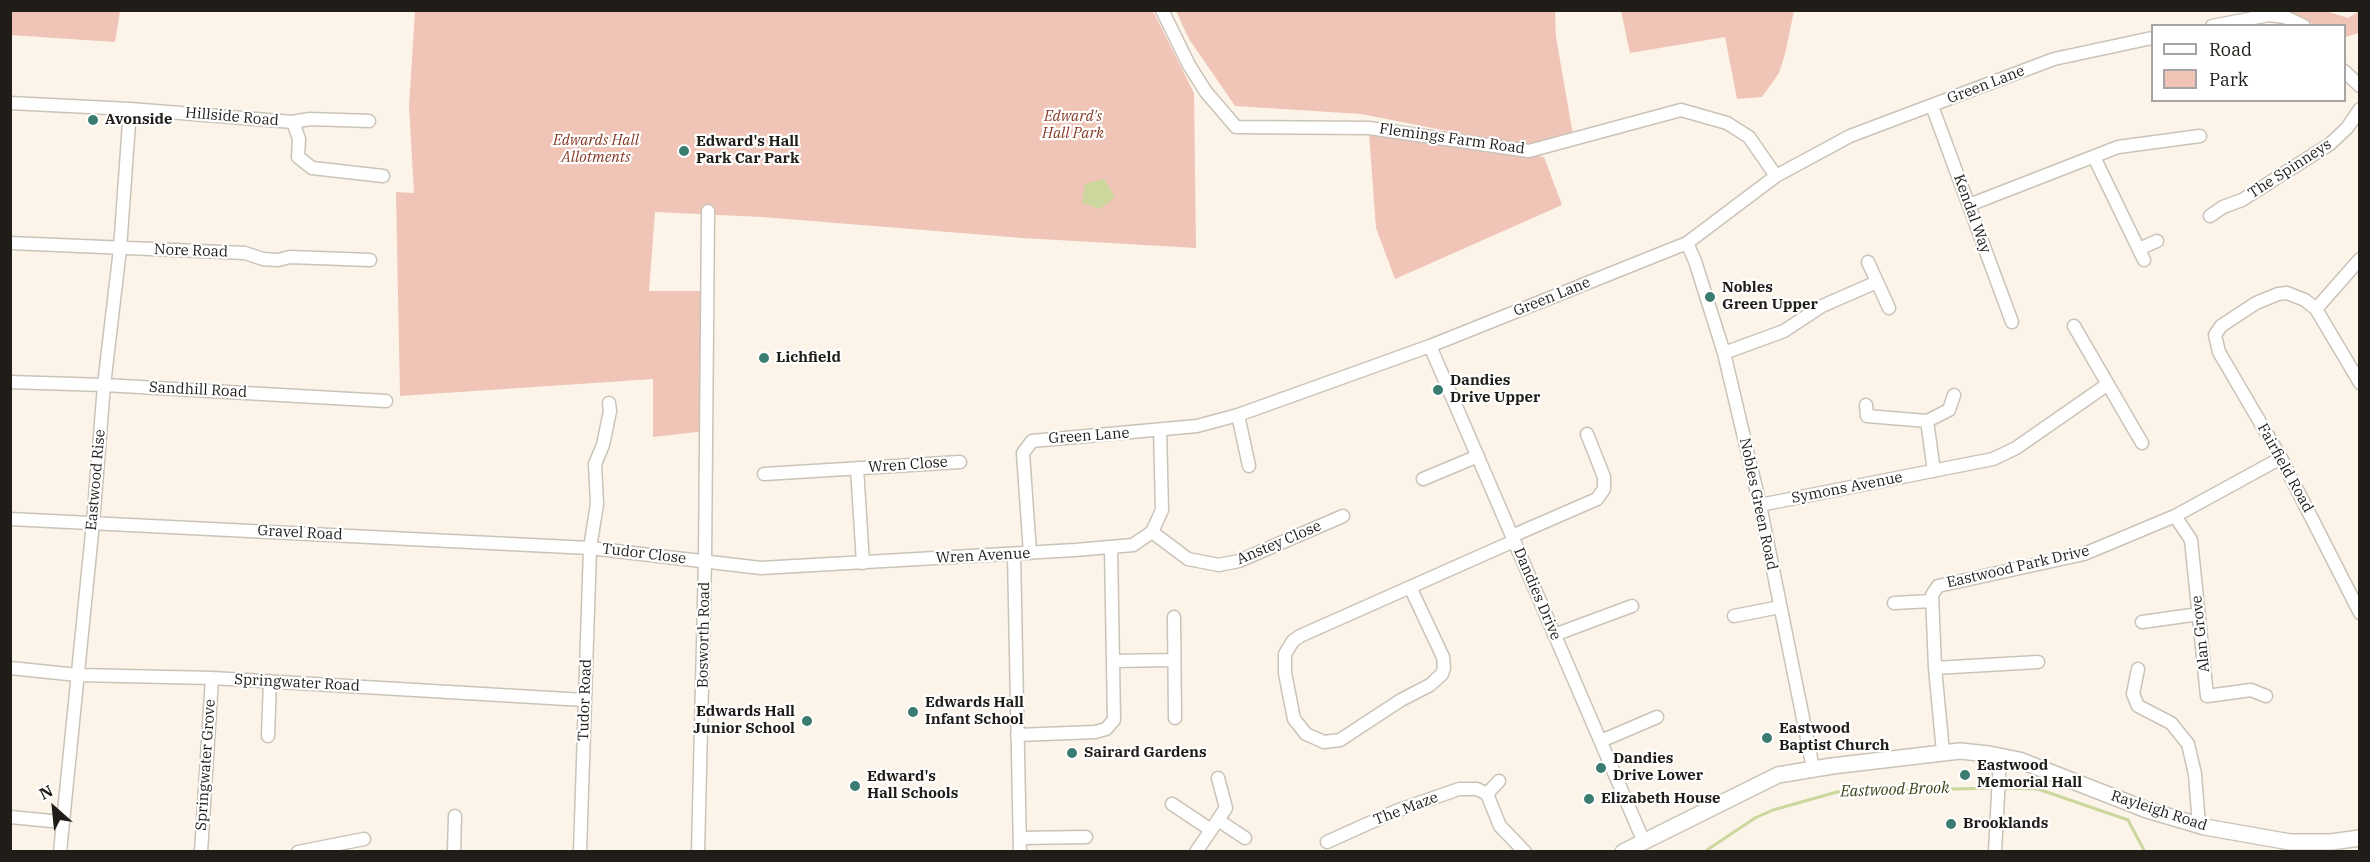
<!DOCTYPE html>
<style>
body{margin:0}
#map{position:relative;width:2370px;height:862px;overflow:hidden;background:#fcf4e9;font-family:"IBM Plex Serif",serif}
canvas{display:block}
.frame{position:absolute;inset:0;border:12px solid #201d19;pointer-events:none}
.legend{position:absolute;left:2151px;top:24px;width:195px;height:78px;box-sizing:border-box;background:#fff;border:2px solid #a6a5a3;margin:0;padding:8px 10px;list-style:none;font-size:18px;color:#201d19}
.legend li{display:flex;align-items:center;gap:12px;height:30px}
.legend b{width:30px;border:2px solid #a6a5a3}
.north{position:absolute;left:24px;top:778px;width:60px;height:60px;-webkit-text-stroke:4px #fff;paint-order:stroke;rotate:333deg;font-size:16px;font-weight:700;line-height:24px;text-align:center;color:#201d19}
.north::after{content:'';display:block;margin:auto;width:21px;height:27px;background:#201d19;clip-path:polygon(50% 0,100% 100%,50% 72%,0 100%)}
</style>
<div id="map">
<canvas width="2370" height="862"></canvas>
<div class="frame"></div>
<ul class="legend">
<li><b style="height:8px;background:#fff"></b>Road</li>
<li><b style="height:16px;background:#f0c4b7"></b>Park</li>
</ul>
<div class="north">N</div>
</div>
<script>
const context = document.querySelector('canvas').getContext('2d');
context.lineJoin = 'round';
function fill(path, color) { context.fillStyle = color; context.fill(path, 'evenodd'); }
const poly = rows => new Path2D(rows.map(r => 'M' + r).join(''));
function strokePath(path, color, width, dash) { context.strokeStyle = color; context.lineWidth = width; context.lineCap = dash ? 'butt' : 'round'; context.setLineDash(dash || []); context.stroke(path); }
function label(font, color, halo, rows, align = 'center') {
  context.font = font + ' "IBM Plex Serif",serif'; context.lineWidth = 4.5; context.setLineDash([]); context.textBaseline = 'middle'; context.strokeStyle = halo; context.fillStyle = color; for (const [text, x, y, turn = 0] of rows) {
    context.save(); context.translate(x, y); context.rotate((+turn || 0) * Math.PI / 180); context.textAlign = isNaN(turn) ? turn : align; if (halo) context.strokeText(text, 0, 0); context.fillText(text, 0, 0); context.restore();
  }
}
fill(poly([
 [10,11,11,10,120,11,115,42,11,35],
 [415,11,1153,11,1194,93,1196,248,1023,238,762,217,655,212,649,291,707,291,705,431,653,437,653,379,400,396,396,192,414,193,409,107],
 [1176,11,1555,11,1556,37,1573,135,1529,147,1361,114,1235,106,1189,39],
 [1621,11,1621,10,1794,11,1785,54,1779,73,1762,97,1737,99,1725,37,1630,53],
 [2270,11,2326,11,2348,18,2359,11,2359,33,2345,37,2344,26,2315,25,2311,23],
 [1369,133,1544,157,1562,205,1395,279,1376,228]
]), '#f0c4b7');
fill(poly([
 [1104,179,1115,197,1100,209,1082,203,1085,184]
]), '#cbd79c');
strokePath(poly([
 [2000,788,2038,789,2128,820,2145,852],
 [1707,850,1755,818,1773,810,1837,792,1994,788]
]), '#cbd79c', 3);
const minor = poly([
 [1162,10,1189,65,1206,92,1236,127,1369,128,1529,151,1681,110,1727,123,1749,137,1776,176],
 [2212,26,2269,15,2285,17,2304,26],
 [2344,71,2360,86],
 [10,103,130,109,293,122,299,139,298,157,312,168,383,176],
 [1932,106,2012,322],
 [292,122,310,119,369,121],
 [2094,157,2144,260],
 [1969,205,2118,147,2200,136],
 [2210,216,2223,207,2242,200,2330,144,2347,128,2360,109],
 [10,243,245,253,263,259,278,260,290,257,370,260],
 [1687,243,1695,261,1724,353,1760,505,1813,768],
 [2139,249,2157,241],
 [1868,262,1889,308],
 [2316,309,2360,259],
 [2074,326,2142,443],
 [1430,346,1644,842],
 [1724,353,1784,331,1822,306,1877,282],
 [10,382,104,385,386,401],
 [2360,383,2316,309,2305,300,2287,293,2278,294,2256,303,2221,326,2215,335,2219,352,2281,458,2360,613],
 [609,403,610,411,603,445,595,464,597,504,590,548,761,568,1075,550,1133,545,1152,532,1162,510,1160,430],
 [1866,405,1867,416,1927,421,1934,471],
 [1238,415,1249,466],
 [1927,421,1949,410,1954,395],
 [857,468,863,563],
 [764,474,960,462],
 [1423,479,1478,456],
 [1760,505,1993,459,2016,448,2108,384],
 [2175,516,2191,540,2207,696,2251,690,2266,696],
 [10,519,590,548,580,852],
 [1152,532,1188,559,1219,565,1239,561,1343,516],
 [1512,536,1597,499,1604,489,1604,477,1587,434],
 [1030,553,1023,453,1032,441,1197,426,1238,415,1430,346,1687,243,1776,176,1850,136,2054,59,2152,38],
 [1014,554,1020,852],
 [1410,587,1443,657,1444,668,1442,674,1430,685,1401,700,1340,740,1324,742,1306,734,1294,719,1285,673,1285,654,1293,641,1300,636,1514,541],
 [1894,603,1932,601],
 [1734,616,1780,607],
 [1174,617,1175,718],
 [2142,622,2199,614],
 [1554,635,1632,606],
 [1113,661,1174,660],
 [10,668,78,675,212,678,584,700],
 [1935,668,2038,662],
 [2138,669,2133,694,2138,706,2171,723,2188,744,2195,774,2199,826],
 [1017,735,1095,732,1106,729,1114,720,1111,548],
 [268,736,270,681],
 [1601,741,1657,717],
 [1943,752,1935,668,1932,595,1938,586,2084,554,2175,516,2281,458],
 [1487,794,1499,781],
 [1172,804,1211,830],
 [10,817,62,822],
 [1218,820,1245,838],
 [1020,838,1086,837],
 [1327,842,1396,811,1459,789,1477,789,1487,794,1500,826,1525,852],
 [60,852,93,523,104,385,120,249,130,109],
 [201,852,212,678],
 [298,852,364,839],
 [454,852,455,816],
 [698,852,705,561,708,211],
 [1196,852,1226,808,1218,778],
 [1995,852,2000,756]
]);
const major = poly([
 [1623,852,1778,775,1832,766,1960,751,1989,754,2019,760,2147,810,2205,827,2290,842,2331,842,2360,838]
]);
strokePath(minor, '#cac3b8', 15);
strokePath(major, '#cac3b8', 18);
strokePath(minor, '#fff', 12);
strokePath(major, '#fff', 15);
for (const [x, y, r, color] of [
 [93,120,6,"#3a7d70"],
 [684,151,6,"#3a7d70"],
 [1710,297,6,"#3a7d70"],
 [764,358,6,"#3a7d70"],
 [1438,390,6,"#3a7d70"],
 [913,712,6,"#3a7d70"],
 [807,721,6,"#3a7d70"],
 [1767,738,6,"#3a7d70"],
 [1072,753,6,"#3a7d70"],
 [1601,768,6,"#3a7d70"],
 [1965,775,6,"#3a7d70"],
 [855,786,6,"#3a7d70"],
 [1589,799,6,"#3a7d70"],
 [1951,824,6,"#3a7d70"]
]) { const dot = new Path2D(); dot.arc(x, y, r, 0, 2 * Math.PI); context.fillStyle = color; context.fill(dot); strokePath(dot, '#fff', 2); }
label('15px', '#201d19', '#fff', [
 ["Green Lane",1986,85,-21],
 ["Hillside Road",232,117,5],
 ["Flemings Farm Road",1452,139,8],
 ["The Spinneys",2290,169,-33],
 ["Kendal Way",1972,214,70],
 ["Nore Road",191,251,2],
 ["Green Lane",1552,297,-22],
 ["Sandhill Road",198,390,3],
 ["Green Lane",1089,436,-4],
 ["Wren Close",908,465,-4],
 ["Fairfield Road",2285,468,61],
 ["Eastwood Rise",96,480,-85],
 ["Symons Avenue",1847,488,-11],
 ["Nobles Green Road",1758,504,78],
 ["Gravel Road",300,533,3],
 ["Anstey Close",1279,543,-23],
 ["Tudor Close",644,554,7],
 ["Wren Avenue",983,556,-3],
 ["Eastwood Park Drive",2018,567,-13],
 ["Dandies Drive",1537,594,67],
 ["Alan Grove",2201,634,-96],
 ["Bosworth Road",704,635,-89],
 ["Springwater Road",297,683,3],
 ["Tudor Road",585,700,-88],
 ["Springwater Grove",206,765,-86],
 ["The Maze",1406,809,-21],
 ["Rayleigh Road",2159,811,18]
]);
label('italic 15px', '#843922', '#fff', [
 ["Edward's",1073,117],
 ["Hall Park",1073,134],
 ["Edwards Hall",596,141],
 ["Allotments",596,158]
]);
label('bold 15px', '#201d19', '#fff', [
 ["Avonside",105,120],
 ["Edward's Hall",696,142],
 ["Park Car Park",696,159],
 ["Nobles",1722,288],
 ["Green Upper",1722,305],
 ["Lichfield",776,358],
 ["Dandies",1450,381],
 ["Drive Upper",1450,398],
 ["Edwards Hall",925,703],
 ["Infant School",925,720],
 ["Edwards Hall",795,712,"right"],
 ["Junior School",795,729,"right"],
 ["Eastwood",1779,729],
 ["Baptist Church",1779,746],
 ["Sairard Gardens",1084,753],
 ["Dandies",1613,759],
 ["Drive Lower",1613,776],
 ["Eastwood",1977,766],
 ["Memorial Hall",1977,783],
 ["Edward's",867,777],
 ["Hall Schools",867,794],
 ["Elizabeth House",1601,799],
 ["Brooklands",1963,824]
], 'left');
label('italic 16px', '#3a4115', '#fff', [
 ["Eastwood Brook",1895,790,-2]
]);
</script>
